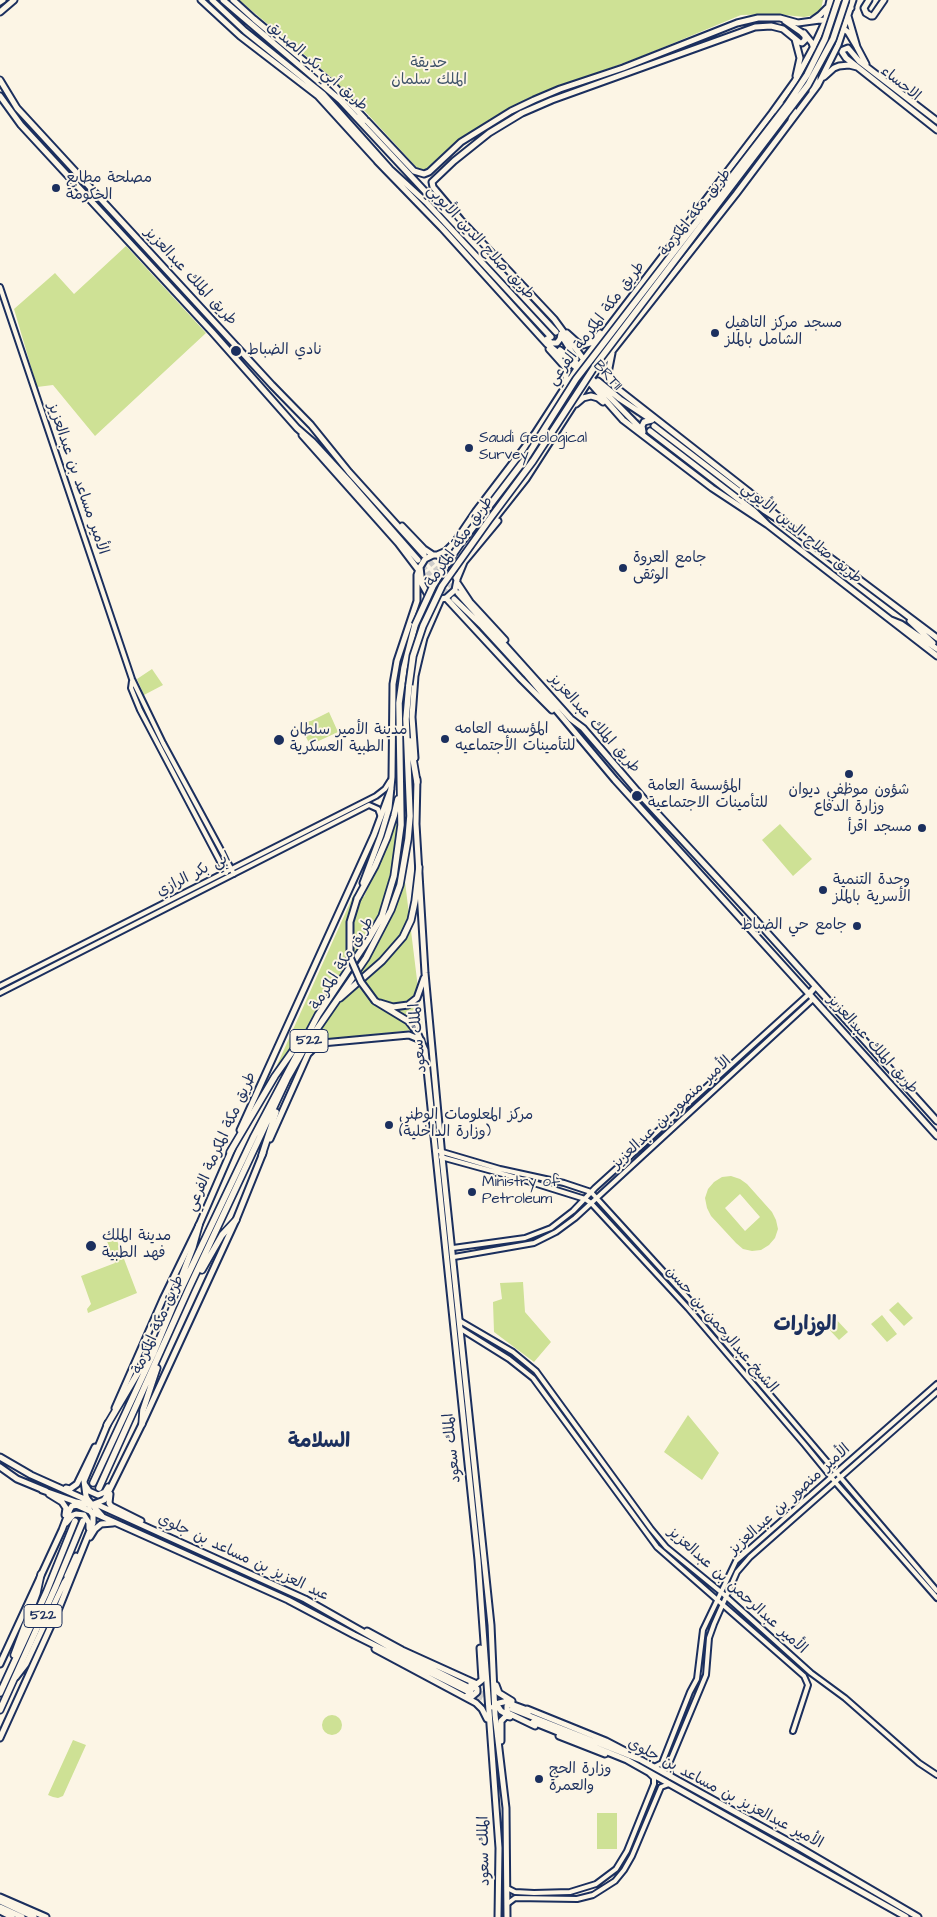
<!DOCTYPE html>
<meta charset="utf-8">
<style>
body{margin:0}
canvas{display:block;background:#fcf5e5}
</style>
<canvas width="937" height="1917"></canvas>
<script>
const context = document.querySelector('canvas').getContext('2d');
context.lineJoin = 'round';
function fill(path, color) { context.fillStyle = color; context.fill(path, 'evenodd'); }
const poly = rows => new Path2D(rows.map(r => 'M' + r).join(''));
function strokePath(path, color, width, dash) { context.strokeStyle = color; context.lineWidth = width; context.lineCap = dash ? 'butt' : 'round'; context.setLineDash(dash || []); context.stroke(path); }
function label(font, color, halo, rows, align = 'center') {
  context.font = font + ' "Architects Daughter","Playpen Sans Arabic",sans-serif'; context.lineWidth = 4; context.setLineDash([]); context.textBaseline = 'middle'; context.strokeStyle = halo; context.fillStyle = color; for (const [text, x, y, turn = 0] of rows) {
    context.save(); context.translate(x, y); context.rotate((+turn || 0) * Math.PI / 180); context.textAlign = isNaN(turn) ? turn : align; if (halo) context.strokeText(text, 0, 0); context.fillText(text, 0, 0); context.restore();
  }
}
fill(poly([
 [239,0,823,0,821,9,815,15,804,17,776,14,741,15,640,57,528,98,487,121,422,172,419,170,363,109,330,76],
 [126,246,206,333,95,436,53,385,37,387,14,309,55,273,74,294],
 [152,669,163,685,144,695,137,679],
 [329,712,338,732,310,745,299,723,311,721],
 [397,816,423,1029,319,1040,273,1074,354,894,364,897],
 [780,824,812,859,793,876,762,840],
 [731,1176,740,1179,747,1184,772,1212,776,1220,778,1229,775,1238,769,1245,761,1250,752,1251,743,1249,736,1243,711,1216,707,1208,705,1198,708,1189,714,1182,722,1177],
 [740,1194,760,1217,745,1231,725,1208],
 [113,1230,137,1293,88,1313,87,1309,91,1304,81,1276,115,1263,104,1233],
 [523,1282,525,1312,551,1342,534,1362,494,1332,493,1302,502,1299,500,1283],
 [898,1302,913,1318,904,1326,889,1310],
 [882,1315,897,1334,887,1342,871,1324],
 [833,1316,848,1332,839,1340,824,1324],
 [688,1415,719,1453,702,1480,664,1452],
 '322 1725a10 10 0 1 1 20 0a10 10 0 1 1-20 0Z',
 [73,1740,86,1745,63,1796,58,1798,53,1797,48,1795],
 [597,1813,617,1813,617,1849,597,1849]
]), '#cee195');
strokePath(poly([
 [551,337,566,353],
 [616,398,654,426],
 [631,416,650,431],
 [425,556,457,593],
 [418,560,434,580,454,599],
 [474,1690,491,1697],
 [471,1693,509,1711]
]), '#cfcdca', 5, [5, 2.5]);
strokePath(poly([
 [89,1508,98,1489]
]), '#cfcdca', 5.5, [5.5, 3]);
const minor = poly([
 [0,287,132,679,163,743,234,874],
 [132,681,131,688,140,710,226,873],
 [0,986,376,796,385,789,390,781],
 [0,993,369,805,378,809,381,817],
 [439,1151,500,1169,564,1183,591,1192,693,1304,937,1591],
 [441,1157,521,1179,585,1199,591,1203,688,1308,805,1445,836,1483,937,1598],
 [453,1248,525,1238,551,1228,573,1211,595,1188,809,994],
 [454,1257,534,1243,556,1232,575,1218,813,999],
 [460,1321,513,1352,536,1371,651,1529,666,1547,721,1592,811,1673,845,1698,919,1763,937,1775],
 [461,1329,509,1359,533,1378,657,1547,804,1676,808,1685,793,1731],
 [654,1767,662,1763,690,1692,697,1679,703,1630,736,1561,937,1384],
 [671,1777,668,1766,706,1675,709,1638,714,1624,737,1572,750,1557,937,1392],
 [507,1888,515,1892,534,1893,570,1892,596,1884,616,1869,627,1851,654,1784,654,1778,650,1774],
 [507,1904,515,1898,577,1899,593,1895,615,1881,624,1870,632,1856,661,1787,669,1784]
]);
const major = poly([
 [201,0,240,36,318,96,379,163],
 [212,0,245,31,323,94,390,169,427,203,551,337],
 [223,0,340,100,556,332],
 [233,0,254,19,333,85,365,119],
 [831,0,834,10,845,13,851,8],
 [869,0,864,8,866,13,871,16,873,16,884,0],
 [0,2,3,0],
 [0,12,14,0],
 [848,16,857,47,866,64],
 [813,20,820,15,827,8],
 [804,33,812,43,814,49],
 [795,39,800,58,796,76],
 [824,77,834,68,839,66,849,65,857,67],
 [0,80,17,108,272,385,311,425,349,472,424,555],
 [812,91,815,81,816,57],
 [0,96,21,125,213,333,297,428,313,442,348,480,418,560],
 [774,111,784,105,790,106,794,111,791,120],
 [357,117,367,121,414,171,424,174,429,172,461,142,511,111,534,100,560,89,623,68,737,23,758,18,780,18,798,23,820,20,834,22,848,32,857,47],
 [937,121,859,61,848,48,843,50,842,52,846,58,937,130],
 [377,161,442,228,547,344,577,368,623,420,712,488,768,525],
 [432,194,447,209],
 [458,217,554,319,584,360,588,380],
 [460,219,433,187,432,182,454,161,489,133,522,113,552,100,755,27,771,26,783,29,799,42,802,43,805,40,805,36,801,32,785,21],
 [567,333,578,343,583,345,593,342,600,333],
 [561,335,576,359],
 [547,339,551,343,557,343,560,339,561,334],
 [549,349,566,368,566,381],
 [560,350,581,367],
 [612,353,608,373,614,386,748,491,787,524],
 [590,377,642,430],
 [598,381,620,399,650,419],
 [576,404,583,398,591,396,598,398,603,402],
 [654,426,765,511,791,528,937,638],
 [650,431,754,511,768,525,937,656],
 [643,432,642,426,644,422,652,420],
 [302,435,398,543,420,572],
 [402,526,424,549,433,555],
 [477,541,526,479,591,378,736,194,818,85,838,45,853,0],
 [433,555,437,555,445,559,449,563,457,580,455,590,446,598,441,599,431,597,427,593,422,584,420,567,425,559,433,555],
 [437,555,446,551,455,542,476,511,534,435,578,367,772,113,795,81,813,48,825,22,830,0],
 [457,579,464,562,498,521],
 [458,584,470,602,505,640],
 [458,593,571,719,583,728,644,799,754,918,937,1121],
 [446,598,520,678,552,710],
 [454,599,482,626,526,674,615,780,809,994],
 [891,620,901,624,937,649],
 [910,621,933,643],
 [415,758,412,717,415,676,424,638,441,599],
 [417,779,416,824,425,973,442,1157,491,1625,495,1715,506,1808,507,1917],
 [363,883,381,835,389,808,392,777,393,684,397,661,417,601,417,575,420,567],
 [815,987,809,994,937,1136],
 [375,1001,408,1021,417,1032,425,1050,478,1560,499,1848,498,1917],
 [380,1003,393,1007,408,1005,417,998,424,978],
 [240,1130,374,835,391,789],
 [270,1139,308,1054,315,1047,322,1043,409,1035,421,1040],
 [115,1408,163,1299,199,1225,232,1149],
 [0,1457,31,1475,89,1501],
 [0,1467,17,1479,46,1491],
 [85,1485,89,1491,98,1495,105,1492,108,1487],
 [66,1488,70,1489,77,1484,95,1447],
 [42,1490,76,1502,91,1505,104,1500,106,1497,142,1424,236,1220,263,1153],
 [49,1494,62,1502,66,1508,65,1515],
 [110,1494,109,1503,111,1506,141,1521],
 [74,1504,288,1600,354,1635,471,1693],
 [96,1504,305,1599,400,1653,472,1689],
 [102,1516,88,1500,86,1496,84,1481,108,1423],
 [66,1523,73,1515,76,1514,84,1515,89,1523,89,1528],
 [90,1537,95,1529,101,1524,113,1523],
 [67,1576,76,1556],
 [367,1631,402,1650,477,1684,482,1680,480,1648],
 [375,1649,476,1703,482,1709,487,1719],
 [0,1664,62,1530,70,1509,72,1506,78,1505],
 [16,1677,26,1664,64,1583,70,1574],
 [496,1685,499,1693,512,1701],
 [467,1696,470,1698,477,1692,477,1689,471,1684],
 [495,1702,501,1711,508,1715],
 [493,1707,499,1703,508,1701,512,1703],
 [512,1709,641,1760,795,1845,918,1917],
 [527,1709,606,1741,629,1753],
 [530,1711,511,1704,507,1706,507,1710,508,1713,535,1726],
 [533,1722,627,1760,906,1917],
 [559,1736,605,1754],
 [0,1738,59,1608,93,1523,93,1515,89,1509],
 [501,1741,501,1721,506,1716,510,1717],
 [0,1897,46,1917],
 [0,1901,34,1917],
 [0,1907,22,1917],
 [0,1911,12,1917]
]);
const highway = poly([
 [464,536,473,521,525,453,534,435],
 [410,741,417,782],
 [357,899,375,866,387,838,394,816,398,799],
 [340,998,382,961,403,937,411,920,415,901,419,867],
 [230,1152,275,1076,304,1035],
 [262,1155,276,1112],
 [202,1270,222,1235,236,1220],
 [175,1294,193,1247,199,1225],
 [142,1424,143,1410,157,1368],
 [107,1425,152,1349],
 [93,1483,154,1352,174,1304,254,1136,318,1015,368,940,382,916,394,876,401,825,399,703,404,668,415,625],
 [99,1488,189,1288,287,1079,308,1042,366,958,391,910,400,885,408,839,410,816,406,719,409,685],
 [14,1655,37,1593,41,1574],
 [0,1693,46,1593,75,1521],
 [0,1710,56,1586,83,1521]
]);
strokePath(minor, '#1b2f5e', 8);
strokePath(major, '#1b2f5e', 9);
strokePath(highway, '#1b2f5e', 9);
strokePath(minor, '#fcf5e5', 4);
strokePath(major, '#fcf5e5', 5);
strokePath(highway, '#fcf5e5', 5.5);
const majorBridge = poly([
 [357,899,350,922,350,957,361,982,375,1001]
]);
const highwayBridge = poly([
 [415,625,433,586,444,568,461,543,526,458,576,379,787,105,807,75,825,39,838,0],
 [409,685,413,656,423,626,442,586,489,520,533,461,597,363,808,85,833,39,846,0]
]);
strokePath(majorBridge, '#1b2f5e', 9, []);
strokePath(highwayBridge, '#1b2f5e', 9, []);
strokePath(majorBridge, '#fcf5e5', 5);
strokePath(highwayBridge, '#fcf5e5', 5.5);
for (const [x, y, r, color] of [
 [56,188,5,"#1b2f5e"],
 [715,333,5,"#1b2f5e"],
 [236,351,6,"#1b2f5e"],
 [469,448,5,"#1b2f5e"],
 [623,568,5,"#1b2f5e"],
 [445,739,5,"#1b2f5e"],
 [279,740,6,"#1b2f5e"],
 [849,774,5,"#1b2f5e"],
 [637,796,6,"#1b2f5e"],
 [922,828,5,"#1b2f5e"],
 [823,890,5,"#1b2f5e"],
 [857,926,5,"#1b2f5e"],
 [389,1125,5,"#1b2f5e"],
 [472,1192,5,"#1b2f5e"],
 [91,1246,6,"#1b2f5e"],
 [539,1779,5,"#1b2f5e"]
]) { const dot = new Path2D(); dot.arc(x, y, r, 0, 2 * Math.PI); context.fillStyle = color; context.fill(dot); strokePath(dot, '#fcf5e5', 2); }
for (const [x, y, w] of [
 [309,1041,38],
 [43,1616,38]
]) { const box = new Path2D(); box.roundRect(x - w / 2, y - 11.5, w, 23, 4); context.fillStyle = '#fcf5e5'; context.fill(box); strokePath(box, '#1b2f5e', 1); }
label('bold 14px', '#1b2f5e', null, [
 ["522",309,1041],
 ["522",43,1616]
]);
label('15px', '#3f5369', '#fcf5e5', [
 ["حديقة",429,64],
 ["الملك سلمان",429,81]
]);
label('15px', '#1b2f5e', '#fcf5e5', [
 ["طريق أبي بكر الصديق",317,67,41],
 ["الاحساء",900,84,39],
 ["طريق مكة المكرمة",696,213,-52],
 ["طريق صلاح الدين الأيوبي",480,243,47],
 ["طريق الملك عبدالعزيز",190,277,47],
 ["طريق مكة المكرمة الفرعي",597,324,-53],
 ["BRT11",607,376,47],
 ["الأمير مساعد بن عبدالعزيز",77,479,71],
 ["طريق صلاح الدين الأيوبي",801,534,39],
 ["طريق مكة المكرمة",460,542,-55],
 ["طريق الملك عبدالعزيز",594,724,48],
 ["ابي بكر الرازي",194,875,-27],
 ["طريق مكة المكرمة",343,964,-58],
 ["الملك سعود",419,1038,-96],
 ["طريق الملك عبدالعزيز",872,1045,48],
 ["الأمير منصور بن عبدالعزيز",672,1113,-43],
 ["طريق مكة المكرمة الفرعي",222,1142,-66],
 ["طريق مكة المكرمة",159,1325,-66],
 ["الشيخ عبدالرحمن بن حسن",721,1330,49],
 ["الملك سعود",453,1448,-96],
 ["الأمير منصور بن عبدالعزيز",790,1500,-42],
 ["عبد العزيز بن مساعد بن جلوي",243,1558,25],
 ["الأمير عبدالرحمن بن عبدالعزيز",737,1591,42],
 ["الأمير عبدالعزيز بن مساعد بن جلوي",725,1794,28],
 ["الملك سعود",485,1851,-91]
]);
label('15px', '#1b2f5e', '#fcf5e5', [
 ["مصلحة مطابع",66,179],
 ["الحكومة",66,196],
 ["مسجد مركز التاهيل",725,324],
 ["الشامل بالملز",725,341],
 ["نادي الضباط",247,351],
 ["Saudi Geological",479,439],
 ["Survey",479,456],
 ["جامع العروة",633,559],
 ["الوثقى",633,576],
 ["المؤسسه العامه",455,730],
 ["للتأمينات الأجتماعيه",455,747],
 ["مدينة الأمير سلطان",290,731],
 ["الطبية العسكرية",290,748],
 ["المؤسسة العامة",648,787],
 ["للتأمينات الاجتماعية",648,804],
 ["شؤون موظفي ديوان",849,791,"center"],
 ["وزارة الدفاع",849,808,"center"],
 ["مسجد اقرأ",912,828,"right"],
 ["وحدة التنمية",833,881],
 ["الأسرية بالملز",833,898],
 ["جامع حي الضباط",847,926,"right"],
 ["مركز المعلومات الوطني",399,1116],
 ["(وزارة الداخلية)",399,1133],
 ["Ministry of",482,1183],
 ["Petroleum",482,1200],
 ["مدينة الملك",102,1237],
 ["فهد الطبية",102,1254],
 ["وزارة الحج",549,1770],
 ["والعمرة",549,1787]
], 'left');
label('bold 20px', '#1b2f5e', '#fcf5e5', [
 ["الوزارات",805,1326],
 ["السلامة",319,1443]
]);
</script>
